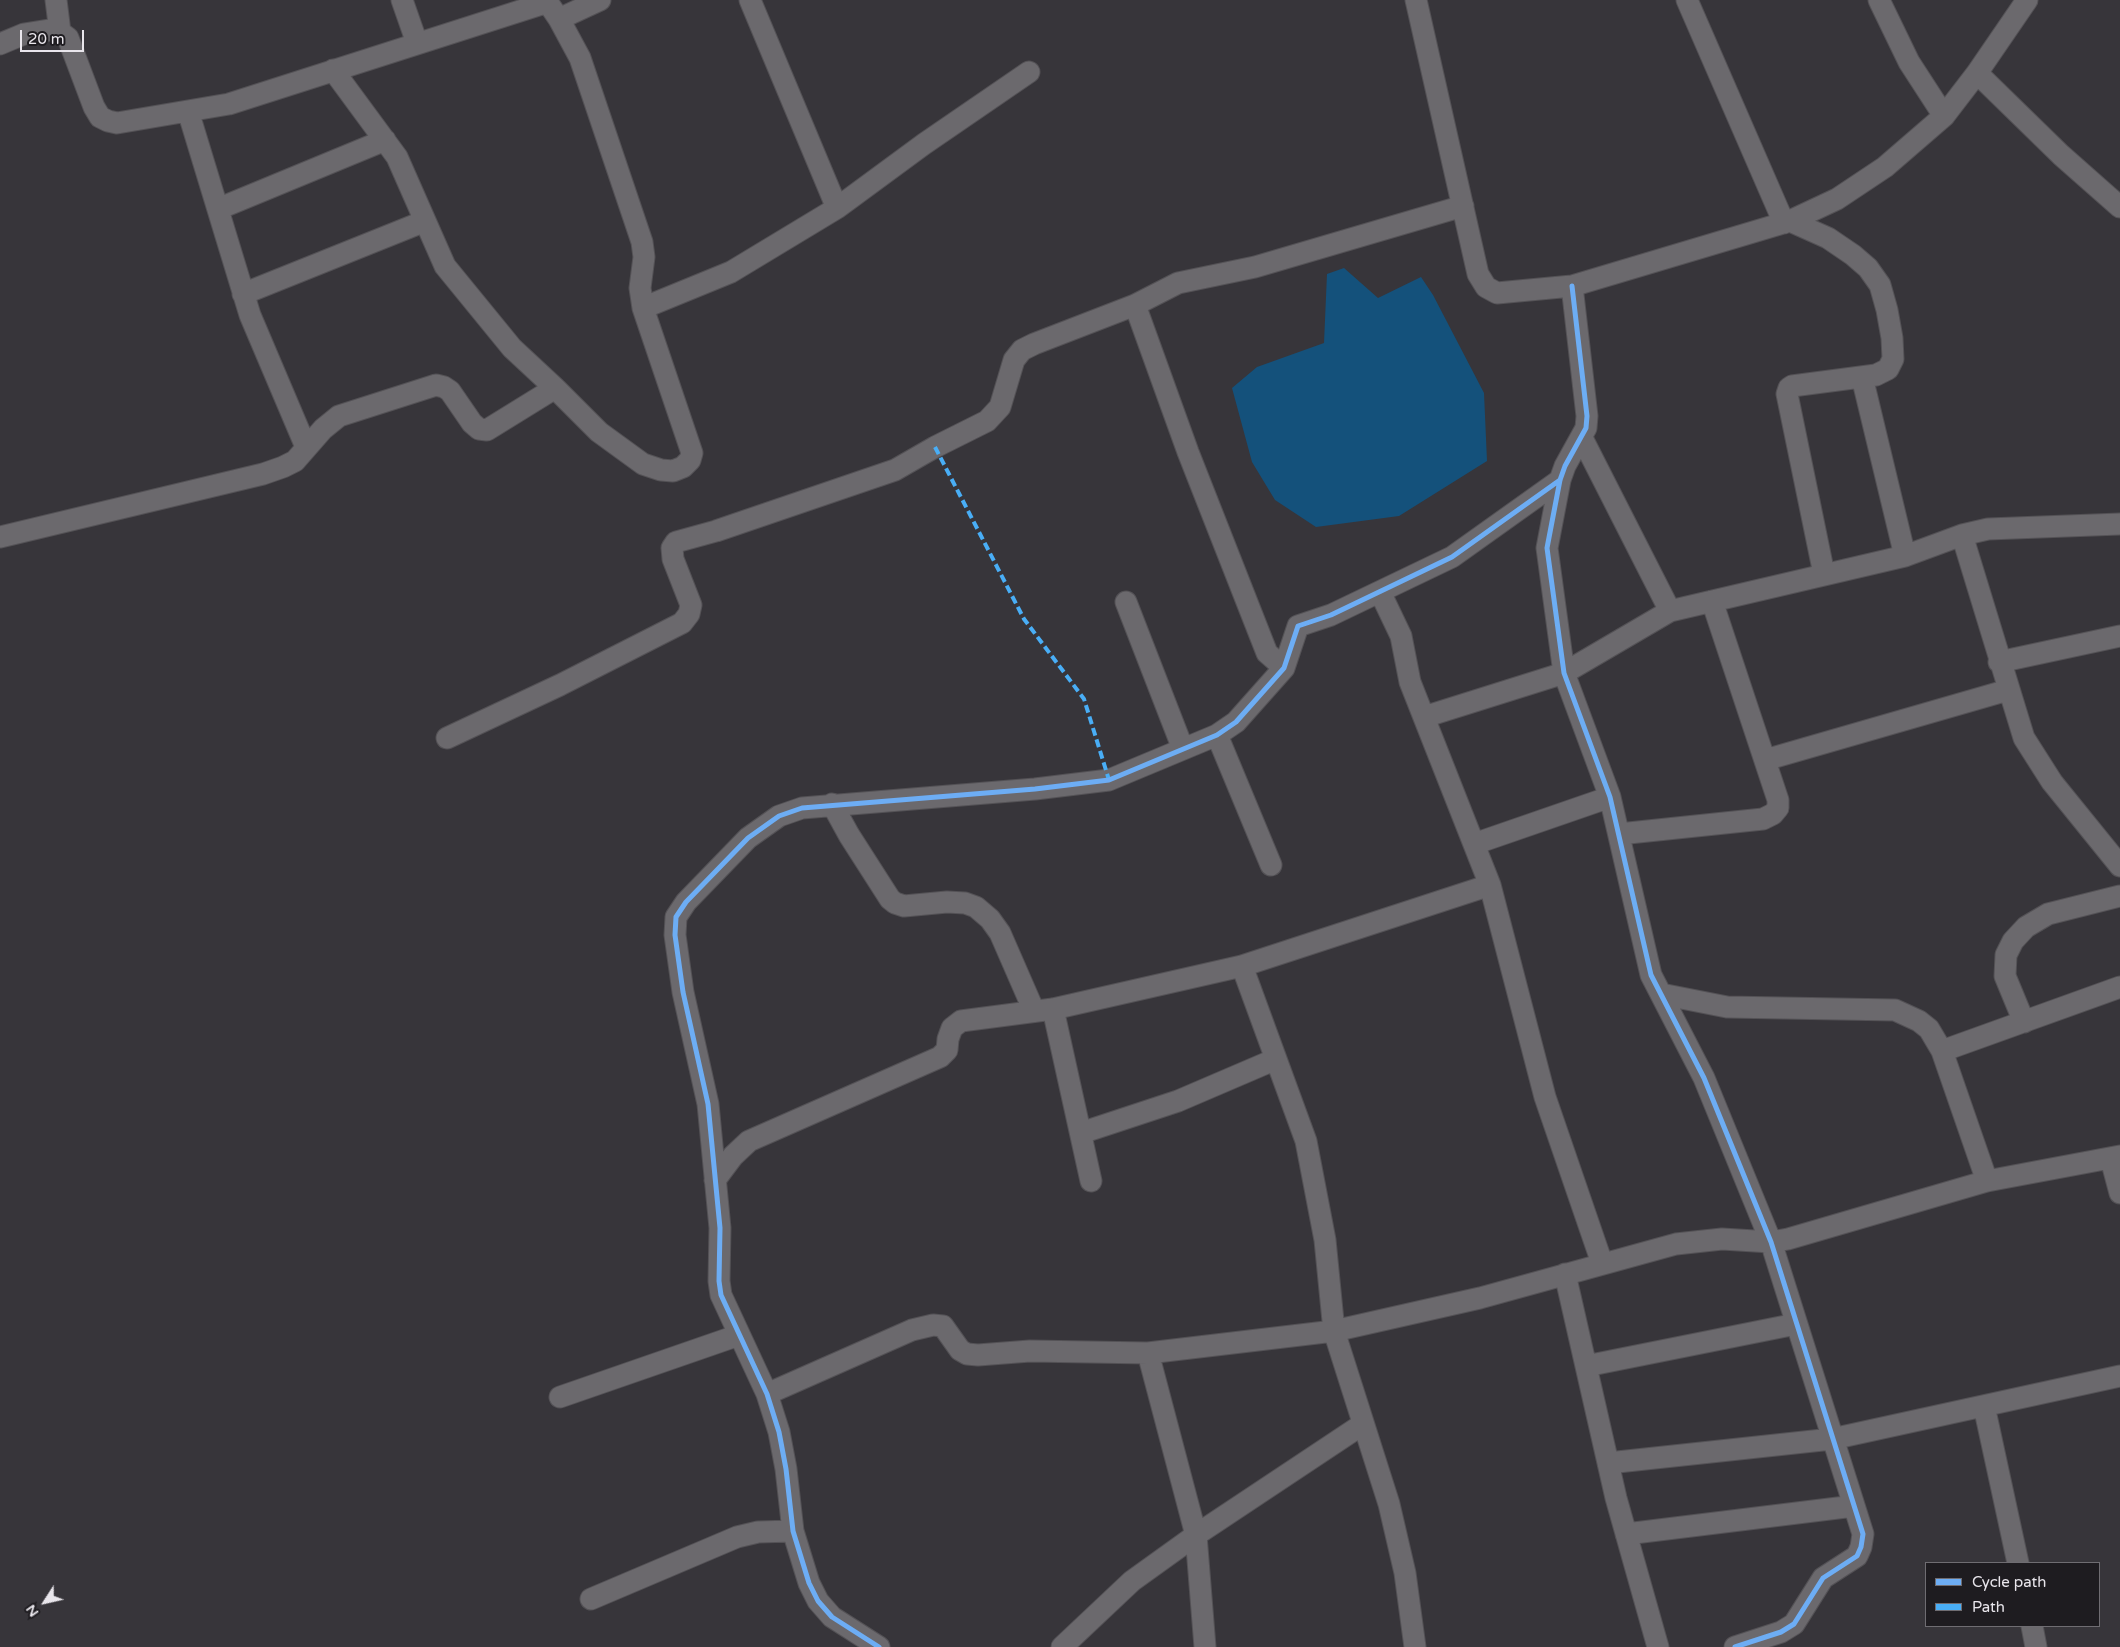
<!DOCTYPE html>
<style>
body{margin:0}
#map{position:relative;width:2120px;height:1647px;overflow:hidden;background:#37353a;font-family:"Varela Round",sans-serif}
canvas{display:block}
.legend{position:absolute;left:1925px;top:1562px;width:175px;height:65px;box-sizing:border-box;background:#1e1c20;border:1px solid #6f6d72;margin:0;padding:6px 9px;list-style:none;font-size:15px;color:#e9e6ec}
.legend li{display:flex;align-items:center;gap:10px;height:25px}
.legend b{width:25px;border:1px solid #6f6d72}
.north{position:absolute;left:20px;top:1577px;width:50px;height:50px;-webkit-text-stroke:4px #1e1c20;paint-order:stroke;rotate:235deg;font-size:14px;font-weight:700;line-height:20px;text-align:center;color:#e9e6ec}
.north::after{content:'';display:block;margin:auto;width:18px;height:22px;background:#e9e6ec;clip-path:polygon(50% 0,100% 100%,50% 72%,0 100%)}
.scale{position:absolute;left:20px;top:30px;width:64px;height:22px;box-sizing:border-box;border:2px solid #e9e6ec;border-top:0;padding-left:6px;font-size:15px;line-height:18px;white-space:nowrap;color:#e9e6ec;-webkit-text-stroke:4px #1e1c20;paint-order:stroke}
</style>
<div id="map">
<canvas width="2120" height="1647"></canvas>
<ul class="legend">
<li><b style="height:6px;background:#6dadf4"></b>Cycle path</li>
<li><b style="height:6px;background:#49aef6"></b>Path</li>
</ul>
<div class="north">N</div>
<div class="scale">20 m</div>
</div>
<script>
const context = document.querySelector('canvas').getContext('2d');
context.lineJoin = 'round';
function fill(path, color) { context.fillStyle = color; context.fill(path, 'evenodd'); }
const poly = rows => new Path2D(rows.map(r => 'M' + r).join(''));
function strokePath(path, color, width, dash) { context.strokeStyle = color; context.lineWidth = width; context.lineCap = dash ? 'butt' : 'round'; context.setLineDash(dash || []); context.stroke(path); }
fill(poly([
 [1344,268,1378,298,1421,277,1433,295,1484,393,1487,461,1399,516,1316,527,1275,500,1252,462,1232,388,1257,367,1324,343,1327,274]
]), '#14517b');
const minor = poly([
 [56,0,60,32],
 [402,0,417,43],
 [750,0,837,208],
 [1416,0,1478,274,1486,287,1497,293,1572,286,1790,221,1837,199,1885,167,1944,116,1977,73,2027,0],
 [1687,0,1784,223],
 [1879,0,1909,62,1944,116],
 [559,19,600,0],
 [0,44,24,34,49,30,60,32,68,38,94,107,100,117,108,121,117,123,229,104,548,2],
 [333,70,397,157,445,266,512,348,555,388,599,432,643,464,661,470,673,471,683,467,690,460,692,453,643,308,640,288,644,257,642,242,580,58,559,19,546,0],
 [1977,73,2061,155,2120,207],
 [188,111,250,315,306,447],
 [218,209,385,140],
 [1790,221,1828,238,1853,255,1868,268,1880,285,1887,310,1892,338,1893,359,1888,369,1876,375,1792,386,1789,388,1787,394,1824,574],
 [1572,286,1587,416,1586,428,1565,466,1560,480,1547,548,1564,673,1610,797,1651,975,1704,1078,1771,1242,1863,1534,1861,1547,1857,1556,1823,1578,1794,1624,1781,1632,1735,1647],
 [243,294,425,221],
 [1135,305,1188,452,1267,653,1284,668],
 [643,308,731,272,837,208,924,144,1029,72],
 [1862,377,1905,556],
 [1582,438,1670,611],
 [1962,535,2024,738,2052,782,2120,866],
 [0,537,263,474,283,467,295,461,323,429,339,416,436,385,444,387,450,391,472,423,479,429,487,430,555,388],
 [1380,592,1401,636,1410,682,1490,885,1545,1097,1602,1263],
 [1126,602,1183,749],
 [1999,662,2120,636],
 [1424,717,1564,673,1670,611,1905,556,1962,535,1988,529,2120,524],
 [1217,735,1271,865],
 [447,738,560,685,682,623,689,614,691,605,673,559,672,548,676,542,716,531,895,470,935,447,987,421,1000,407,1014,360,1022,350,1034,344,1135,305,1178,283,1255,267,1463,206],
 [1765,760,2008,690],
 [832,804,849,835,890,899,895,903,904,906,947,902,965,903,976,907,990,919,1000,933,1034,1011],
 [1619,834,1763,819,1773,814,1778,808,1778,800,1712,601],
 [1474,844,1610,797],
 [1242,966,1306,1141,1325,1240,1334,1331,1389,1504,1405,1573,1415,1647],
 [1661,994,1727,1007,1895,1010,1919,1021,1929,1029,1942,1051,1987,1181],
 [1053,1009,1091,1181],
 [2024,1022,2005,976,2006,955,2013,941,2026,927,2048,914,2120,896],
 [1942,1051,2120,987],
 [1081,1133,1178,1101,1276,1059],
 [2111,1159,2120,1193],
 [715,1180,733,1156,749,1141,940,1057,947,1050,948,1039,952,1028,961,1021,1053,1009,1242,966,1490,885],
 [1565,1274,1616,1498,1658,1647],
 [1148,1353,1196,1535,1205,1647],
 [1586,1366,1796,1324],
 [767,1394,912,1330,933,1325,943,1326,960,1350,967,1354,978,1355,1030,1351,1148,1353,1334,1331,1480,1298,1676,1244,1722,1239,1771,1242,1788,1239,1987,1181,2120,1156],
 [560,1397,739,1335],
 [1984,1406,2018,1563],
 [1608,1463,1832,1439,2120,1376],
 [1626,1534,1854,1506],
 [591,1599,737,1537,758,1532,793,1531],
 [2032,1626,2036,1647],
 [879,1647,832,1617,818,1601,809,1583,793,1531,786,1469,779,1432,767,1394,721,1295,719,1281,720,1228,708,1104,683,992,675,935,676,917,686,902,748,838,779,816,802,808,1035,789,1109,780,1217,735,1236,722,1284,668,1298,626,1331,615,1452,557,1560,480],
 [1062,1647,1132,1581,1196,1535,1363,1424]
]);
strokePath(minor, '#545256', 23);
strokePath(minor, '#6b696d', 21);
strokePath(poly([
 [935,447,1024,619,1084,699,1109,780]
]), '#49aef6', 4, [8, 4]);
strokePath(poly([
 [1572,286,1587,416,1586,428,1565,466,1560,480,1547,548,1564,673,1610,797,1651,975,1704,1078,1771,1242,1863,1534,1861,1547,1857,1556,1823,1578,1794,1624,1781,1632,1735,1647],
 [879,1647,832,1617,818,1601,809,1583,793,1531,786,1469,779,1432,767,1394,721,1295,719,1281,720,1228,708,1104,683,992,675,935,676,917,686,902,748,838,779,816,802,808,1035,789,1109,780,1217,735,1236,722,1284,668,1298,626,1331,615,1452,557,1560,480]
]), '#6dadf4', 5);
</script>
